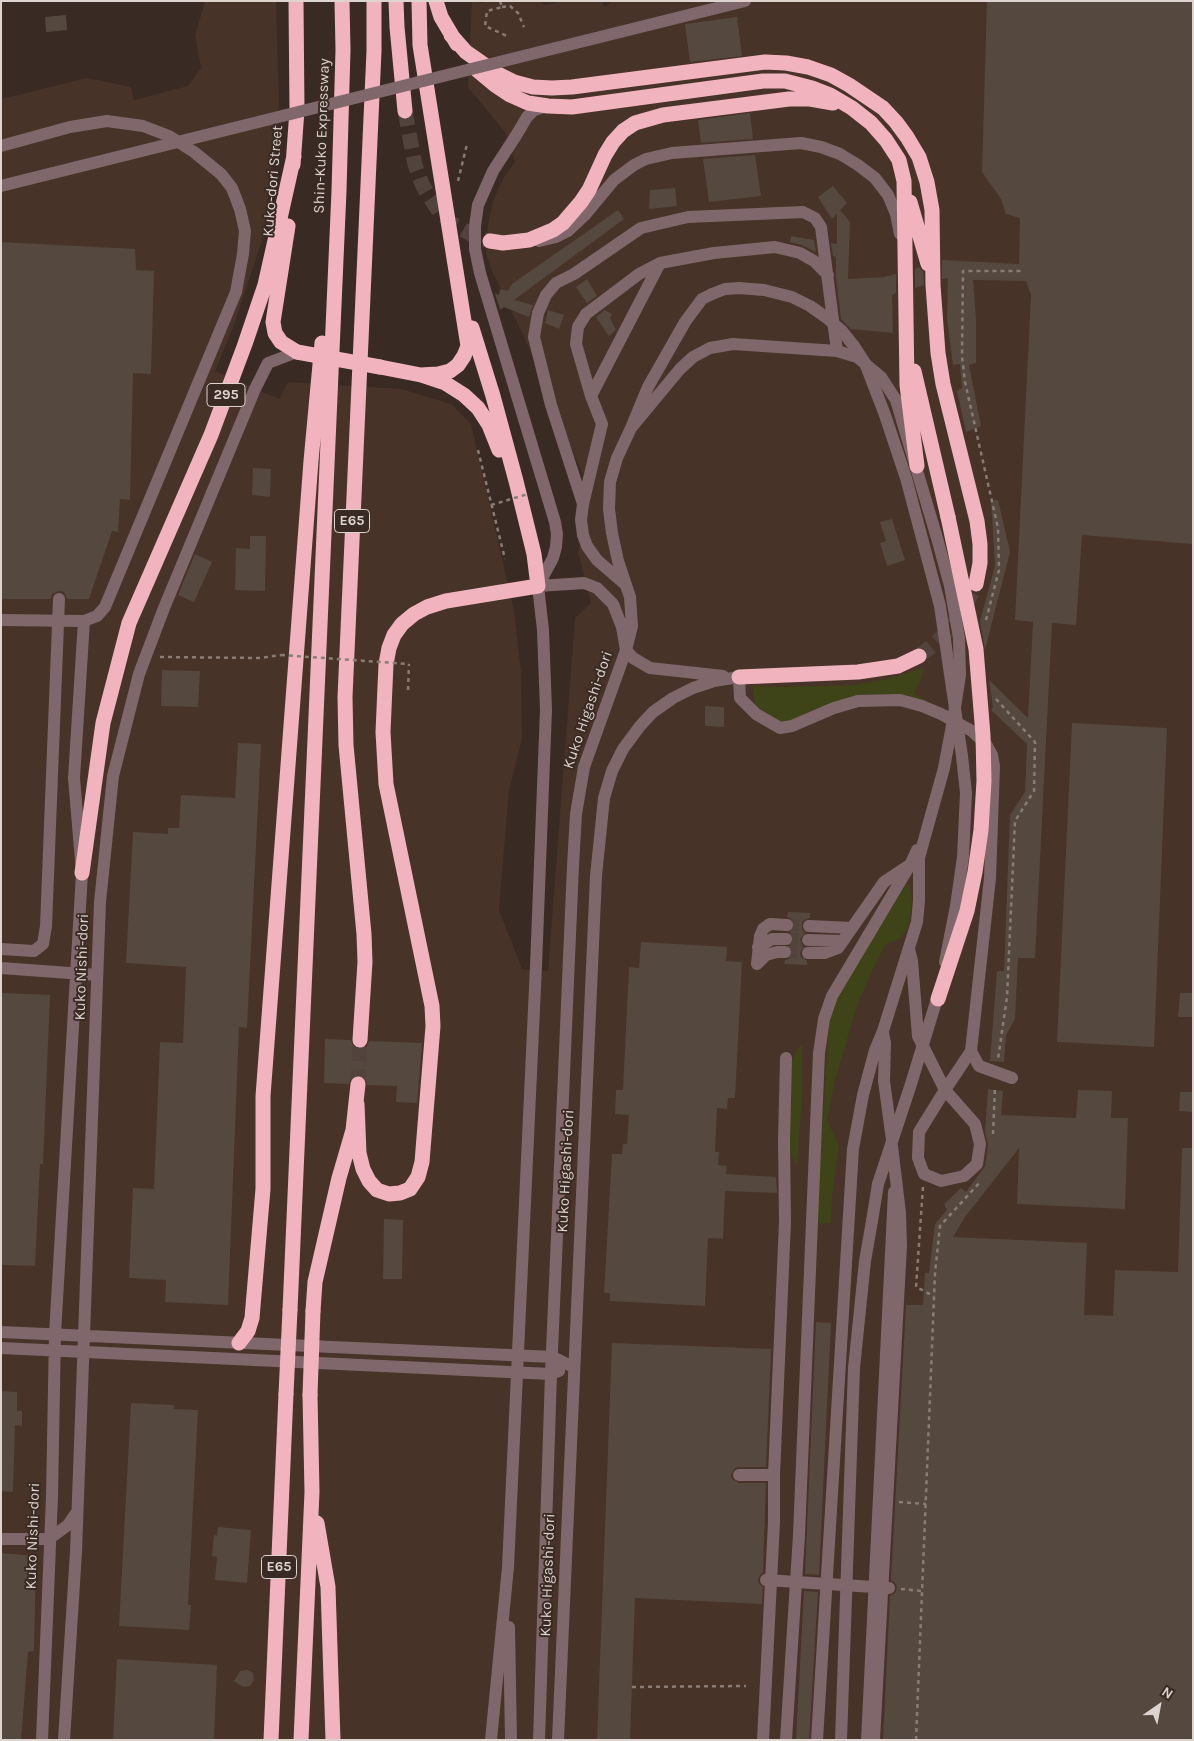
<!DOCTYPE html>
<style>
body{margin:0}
#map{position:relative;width:1194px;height:1741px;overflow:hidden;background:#392b23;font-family:Karla,sans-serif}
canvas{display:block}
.frame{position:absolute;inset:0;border:2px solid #ddd3cf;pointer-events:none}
.north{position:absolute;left:1134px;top:1681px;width:50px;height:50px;-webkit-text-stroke:4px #392b23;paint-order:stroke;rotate:33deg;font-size:14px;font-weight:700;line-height:20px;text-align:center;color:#ddd3cf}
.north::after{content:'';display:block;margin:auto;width:18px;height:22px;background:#ddd3cf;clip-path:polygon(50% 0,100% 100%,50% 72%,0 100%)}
</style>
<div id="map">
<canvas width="1194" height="1741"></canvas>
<div class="frame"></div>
<div class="north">N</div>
</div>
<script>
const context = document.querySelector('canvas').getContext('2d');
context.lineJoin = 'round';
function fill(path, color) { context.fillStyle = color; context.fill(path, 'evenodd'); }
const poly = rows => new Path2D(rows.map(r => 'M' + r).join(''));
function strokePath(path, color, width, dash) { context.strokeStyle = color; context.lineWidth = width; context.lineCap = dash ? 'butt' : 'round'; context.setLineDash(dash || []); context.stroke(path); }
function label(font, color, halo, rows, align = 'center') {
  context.font = font + ' Karla,sans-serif'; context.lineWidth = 4; context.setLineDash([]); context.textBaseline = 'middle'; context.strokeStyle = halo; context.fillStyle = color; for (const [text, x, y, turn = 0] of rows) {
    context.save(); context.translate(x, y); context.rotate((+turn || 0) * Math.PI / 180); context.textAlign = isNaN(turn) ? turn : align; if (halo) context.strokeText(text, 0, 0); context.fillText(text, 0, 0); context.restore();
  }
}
fill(poly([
 [205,1,276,1,279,105,264,234,234,325,215,371,279,399,288,382,401,389,451,404,471,424,514,611,521,672,522,739,509,790,499,910,522,969,548,971,575,618,591,603,578,552,584,531,586,482,526,341,493,273,486,253,488,225,493,201,504,177,515,162,505,132,468,87,472,1,481,3,487,1,538,1,545,5,565,1,602,1,604,7,612,2,619,1,1193,1,1193,1740,1,1740,1,99,87,78,131,87,134,100,188,86,201,68,195,36]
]), '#473328');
fill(poly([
 [924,668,921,679,914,694,925,699,925,704,890,695,788,722,779,722,755,705,753,686,775,687,853,685,883,680],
 [909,884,912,899,909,924,904,934,897,940,885,945,869,977,857,1006,835,1080,827,1120,839,1146,832,1194,831,1223,820,1223,817,1220,829,1020,837,995,848,976,906,885],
 [802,1045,802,1095,797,1166,791,1154,787,1140,791,1063,796,1051]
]), '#3f4418');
fill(poly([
 [987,1,1193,1,1193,544,1082,535,1076,625,1052,623,1035,958,1018,958,1015,1019,1006,1035,1004,1062,990,1061,997,971,1004,971,1010,815,1025,792,1027,744,991,710,993,707,989,680,1028,718,1033,622,1015,620,1031,295,1026,281,973,280,976,319,976,363,969,365,981,426,966,432,957,391,962,388,960,364,953,365,947,319,948,278,942,279,942,261,943,260,1019,264,1020,218,1006,214,1001,199,982,172],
 [66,15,67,30,46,32,45,17],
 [737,17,742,56,690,62,685,24],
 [750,113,753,139,701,143,698,120],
 [755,155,761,196,709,202,703,159],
 [833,186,847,203,840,210,850,222,848,279,884,277,896,274,896,293,892,295,893,333,851,329,841,319,836,277,836,257,833,256,831,243,837,244,837,213,832,219,818,197],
 [675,188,677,206,649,209,650,190],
 [618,210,624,219,514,300,533,305,529,317,504,307,500,310,495,293,499,295,500,289,508,291,512,284],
 [791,236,814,240,816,252,802,245,790,242],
 [1,242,135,249,136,270,154,271,151,374,133,373,130,500,120,499,118,532,112,531,89,599,67,599,64,592,59,591,52,594,51,599,1,599],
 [919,267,923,272,924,285,915,288,915,269],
 [587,279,597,296,587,303,576,287],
 [548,310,564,315,559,329,545,323],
 [605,310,612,314,610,318,616,330,609,336,596,317],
 [253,468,271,469,270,497,252,495],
 [998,500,1010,552,985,650,980,621,995,566,991,501],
 [892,519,905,560,887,566,880,543,886,541,880,522],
 [250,536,266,536,265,591,235,590,236,548,250,549],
 [195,554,212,562,194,602,178,595],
 [162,670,200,671,198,707,161,706],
 [705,706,724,707,724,727,705,726],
 [1072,723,1167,728,1154,1047,1057,1042],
 [238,743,261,744,247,1028,239,1027,228,1305,165,1302,166,1280,129,1278,133,1188,154,1189,160,1042,183,1043,186,967,126,963,133,832,168,834,168,828,179,828,181,795,235,798],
 [788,912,810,913,810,918,805,919,802,922,802,929,805,933,800,939,803,947,800,953,801,957,807,961,807,965,784,964,785,960,789,959,792,956,793,952,790,946,794,939,790,932,794,929,795,925,792,919,787,917],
 [641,942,727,947,726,961,742,962,735,1098,728,1098,727,1109,717,1108,715,1152,719,1152,718,1165,727,1166,726,1174,776,1177,777,1193,725,1191,723,1239,708,1238,705,1306,610,1301,610,1293,604,1293,612,1154,622,1154,623,1144,627,1144,628,1128,629,1115,615,1114,616,1090,623,1090,629,967,639,968],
 [1,993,50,995,43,1164,40,1164,35,1266,1,1265],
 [1180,993,1193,993,1193,1017,1178,1017],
 [325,1039,351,1040,354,1047,360,1049,367,1046,369,1041,422,1043,417,1103,396,1102,397,1086,367,1085,366,1080,359,1075,355,1075,351,1078,349,1084,324,1083],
 [988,1089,1003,1091,1001,1115,1076,1118,1078,1090,1112,1091,1111,1118,1128,1118,1125,1209,1017,1204,1019,1148,965,1217,953,1237,1087,1243,1084,1315,1113,1316,1115,1270,1178,1272,1182,1148,1193,1148,1193,1740,883,1740,890,1596,895,1593,897,1588,896,1584,891,1580,906,1305,923,1305,925,1273,929,1273,935,1224,947,1210,944,1204,961,1188,966,1192,985,1166,988,1145,985,1132],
 [1180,1092,1193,1092,1193,1112,1179,1111],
 [384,1219,403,1220,402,1279,383,1279],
 [816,1322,831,1323,819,1575,805,1574],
 [612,1343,771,1349,766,1467,739,1467,735,1468,731,1475,732,1479,739,1483,766,1483,763,1572,760,1575,758,1580,759,1584,763,1587,762,1604,635,1598,630,1740,597,1740],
 [1,1391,17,1392,17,1411,22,1411,22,1426,15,1425,13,1492,1,1491],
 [131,1403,174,1405,174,1409,198,1410,188,1605,191,1605,189,1630,119,1626],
 [218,1527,251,1530,247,1583,215,1580,217,1557,212,1556,214,1535,217,1536],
 [1,1553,36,1556,34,1651,28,1652,21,1740,1,1740],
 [804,1591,818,1592,809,1740,796,1740],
 [117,1659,217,1665,214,1740,113,1740],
 [247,1670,253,1673,254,1680,250,1686,243,1687,234,1681,240,1671]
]), '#55483e');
strokePath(poly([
 [787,925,809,926],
 [786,939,808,940],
 [785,952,808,953]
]), '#52443d', 12, [12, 6]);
strokePath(poly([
 [405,111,415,165,422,184,430,198,439,211,451,223,478,238,490,241],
 [919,656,936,643,951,628,965,607,976,584],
 [358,1084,360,1040]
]), '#52443d', 15, [15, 8]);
strokePath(poly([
 [500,1,502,7,487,11,485,26,507,36],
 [502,7,510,6,518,13,524,27],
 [458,181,467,144],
 [478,450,505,559],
 [986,620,999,570,998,528,965,382,962,356,963,271,1023,271],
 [160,657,260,658,281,655],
 [408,690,409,664],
 [996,699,1035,742,1034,791,1015,821,1007,997,998,1059],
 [993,1134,995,1087],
 [923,1187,916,1287,934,1296],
 [899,1502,926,1504],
 [901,1589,922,1591],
 [632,1687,746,1686],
 [916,1740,935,1273,940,1226,981,1181]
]), '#887c76', 2.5, [4, 4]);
strokePath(poly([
 [1,146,70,127,107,121,143,126,169,136,194,152,221,174,232,188,240,209,245,231,243,254,236,292,105,607,97,616,84,621,1,620],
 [539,241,556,237,568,231,585,215,614,180,634,165,646,159,672,153,801,143,821,147,840,154,858,165,875,178,888,195,896,214,900,234],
 [591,396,660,263],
 [631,428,680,369,693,357,710,348,733,344,837,351,857,357,881,377,896,400,937,538,950,586,959,638,960,675,953,720,944,768,919,858,919,901,917,922,883,1031,875,1050,863,1095,853,1149,817,1740],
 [583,504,551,405,534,337,538,313,546,295,556,283,574,274,641,228,688,217,803,212,815,218,821,227,837,351],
 [626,585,597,560,587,546,583,535,581,520,583,504,602,424,591,396,576,344,578,327,586,314,639,274,660,263,714,253,775,247,800,253,814,261,828,275],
 [538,586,584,583,597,588,613,604,622,627,626,650,633,658,650,668,723,676],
 [739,677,740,698,756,714,780,728,792,726,834,708,858,701,900,700,922,706,941,714,972,731,986,744,992,755,994,766,990,878,971,1051,945,1090,919,1132,918,1158,924,1174,941,1181,964,1176,977,1164,980,1144,975,1124,945,1090,918,1036,912,961,909,949],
 [809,926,852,928],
 [808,940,843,941],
 [758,947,772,939,786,939],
 [1,949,34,951,43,944,46,926],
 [808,953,825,953,838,948,884,882,908,866],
 [757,964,760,936,763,929,770,924,787,925],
 [757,964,766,955,777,952,785,952],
 [536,966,546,710,543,630,538,586,553,558,556,547,557,534,555,522,480,273,475,249,475,226,478,205,493,171,517,134,527,117,534,110,548,106],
 [1,968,97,975],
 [883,1033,885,1043,884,1081,892,1140],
 [971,1051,979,1066,1012,1078],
 [1,1332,553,1357,573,1367],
 [1,1348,551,1374,559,1371],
 [739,1475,774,1475],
 [1,1539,49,1539,68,1525,77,1512],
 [509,1627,511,1740],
 [42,1740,52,1496,55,1334,82,873,74,778,84,621],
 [64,1740,76,1552,100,902,113,776,139,674,164,608,255,389,268,363,297,352],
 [491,1740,508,1567],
 [539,1740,551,1374,573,866,576,814,584,767,626,650,632,626,630,597,618,561,612,533,609,509,610,482,617,458,631,428,648,387,685,322,702,299,712,294],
 [558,1740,596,876,604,798,612,771,623,749,640,726,653,712,673,698,693,688,714,681,739,677],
 [763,1740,774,1522,774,1475,785,1222,784,1141,786,1058],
 [786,1740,799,1535,819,1053,824,1019,832,996,910,865,917,850],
 [841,1740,854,1368,865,1261,872,1221],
 [867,1740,894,1192]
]), '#80676b', 12);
strokePath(poly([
 [396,1,397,27,405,111],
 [419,1,420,45,468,346,464,356,458,365,450,371,438,374,421,375],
 [436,1,441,17,457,44],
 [451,35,466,52,496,73,514,82,533,87,552,88,572,87,765,62,786,63,808,67,831,75,849,85,883,108,896,122,907,137,919,157,927,182,932,210,933,285,938,353,943,384,977,521,980,544,980,563,976,584],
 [477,70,495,85,510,95,528,103,548,106,572,107,763,81,785,81,812,88,830,95,852,108,871,123,886,140,899,160,904,181,907,385,917,466],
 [293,165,297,110,296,1],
 [910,202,928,264],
 [288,226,273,322,275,333,281,342,297,352],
 [490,241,503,243,529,240,553,230,563,223,581,202,589,190,605,155,613,142,623,131,635,123,663,115,789,99,810,99,833,103],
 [472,328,493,396,516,481,534,554,538,586],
 [380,367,421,375,445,383,464,395,478,408,489,425,499,450],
 [914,371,948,517],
 [739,677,858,672,898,666,919,656],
 [82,873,103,723,129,623,211,435,245,344,265,285,294,156],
 [360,1040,365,962,364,934,346,745,345,697,374,51,374,1],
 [357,1104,359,1153,363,1169,369,1181,377,1190,389,1194,400,1193,410,1189,418,1177,422,1162,433,1026,432,1006,386,784,383,732,386,664,389,648,394,635,402,624,414,614,427,607,446,601,538,586],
 [290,1310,339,191,343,50,342,1],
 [313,1311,315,1282,339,1178,353,1130,358,1084],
 [239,1343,248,1331,252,1318,263,1189,263,1096,311,461,322,343],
 [317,1523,328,1587,333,1740],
 [271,1740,286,1394],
 [301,1740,312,1492,310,1395]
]), '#f1b4bf', 15);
strokePath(poly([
 [491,505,528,494],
 [281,655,409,664]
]), '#887c76', 2.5, [4, 4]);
strokePath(poly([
 [1,186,745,1],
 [712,294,725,289,739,288,764,290,792,297,810,306,827,318,842,331,854,346,865,363,885,415,906,478,940,606,962,756,966,793,963,857,956,906,945,962],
 [46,926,59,599],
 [872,1221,878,1184,911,1084,939,992],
 [508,1567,536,966],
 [766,1580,889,1588],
 [874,1740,901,1246,900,1213,892,1146]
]), '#80676b', 12);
strokePath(poly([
 [297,352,380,367],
 [938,999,967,911,975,872,981,830,984,781,983,735,976,649,948,517],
 [286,1394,290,1310],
 [310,1395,313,1311]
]), '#f1b4bf', 15);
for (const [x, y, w] of [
 [226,395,38],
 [352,521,35],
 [279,1567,35]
]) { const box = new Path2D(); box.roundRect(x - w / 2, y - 11.5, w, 23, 4); context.fillStyle = '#392b23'; context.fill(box); strokePath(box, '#ddd3cf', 1); }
label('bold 14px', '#ddd3cf', null, [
 ["295",226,395],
 ["E65",352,521],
 ["E65",279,1567]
]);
label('15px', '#ddd3cf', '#392b23', [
 ["Shin-Kuko Expressway",322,136,-88],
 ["Kuko-dori Street",273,181,-85],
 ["Kuko Higashi-dori",588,710,-71],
 ["Kuko Nishi-dori",82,967,-88],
 ["Kuko Higashi-dori",566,1171,-87],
 ["Kuko Nishi-dori",33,1536,-88],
 ["Kuko Higashi-dori",548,1575,-88]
]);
</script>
